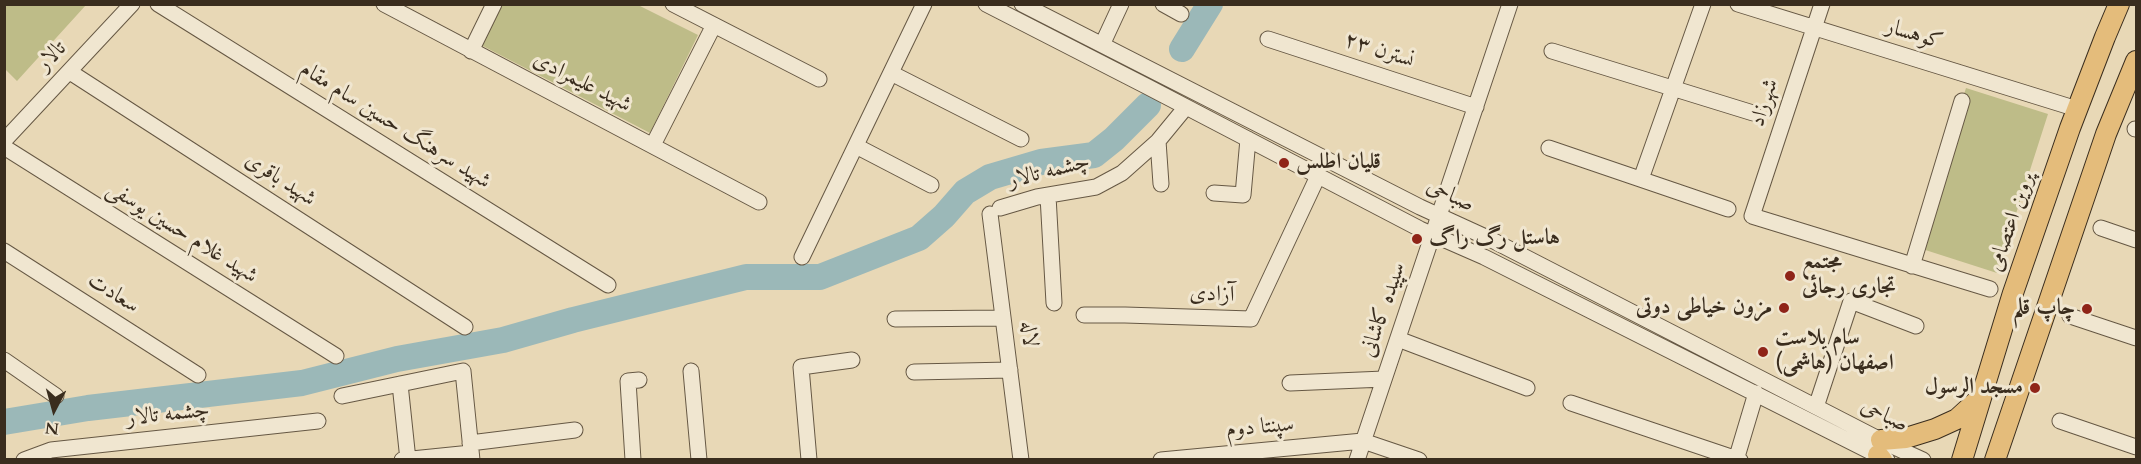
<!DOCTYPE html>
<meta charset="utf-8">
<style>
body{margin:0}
#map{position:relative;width:2141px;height:464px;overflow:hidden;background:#e8d8b6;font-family:Cardo,serif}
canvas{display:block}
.frame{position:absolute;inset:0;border:6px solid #3a2d1e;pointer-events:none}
.north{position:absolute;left:24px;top:380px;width:60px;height:60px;-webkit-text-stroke:4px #f0e6d0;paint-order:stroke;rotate:186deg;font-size:16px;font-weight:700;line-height:24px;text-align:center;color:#3a2d1e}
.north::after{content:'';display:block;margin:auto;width:21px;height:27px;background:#3a2d1e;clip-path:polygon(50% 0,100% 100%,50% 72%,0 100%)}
</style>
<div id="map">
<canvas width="2141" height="464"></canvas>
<div class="frame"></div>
<div class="north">N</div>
</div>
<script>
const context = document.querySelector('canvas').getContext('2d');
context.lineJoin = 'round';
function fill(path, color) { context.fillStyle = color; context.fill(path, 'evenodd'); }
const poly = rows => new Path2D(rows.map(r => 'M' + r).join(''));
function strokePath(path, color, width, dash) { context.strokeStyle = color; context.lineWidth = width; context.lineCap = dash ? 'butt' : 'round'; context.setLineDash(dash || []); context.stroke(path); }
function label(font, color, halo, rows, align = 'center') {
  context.font = font + ' Cardo,Amiri,serif'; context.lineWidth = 6; context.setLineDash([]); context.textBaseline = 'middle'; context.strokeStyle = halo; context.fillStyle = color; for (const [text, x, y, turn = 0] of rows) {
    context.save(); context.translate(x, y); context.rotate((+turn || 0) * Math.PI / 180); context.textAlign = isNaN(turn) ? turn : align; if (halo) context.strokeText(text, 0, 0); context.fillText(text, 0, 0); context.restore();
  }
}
fill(poly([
 [503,4,638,5,698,35,650,133,481,45],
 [4,5,5,4,86,5,17,81,5,69],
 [1966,88,2048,114,1997,273,1916,247]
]), '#bebc88');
strokePath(poly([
 [1182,49,1210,4],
 [4,422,88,408,302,383,397,359,503,340,573,320,746,277,820,277,919,238,944,216,965,192,990,177,1041,162,1094,155,1114,139,1148,105]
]), '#9bb8b8', 26);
const minor = poly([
 [158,4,608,285],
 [384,4,759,202],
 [673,4,819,79],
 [986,4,1148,87,1420,229,1484,257,1887,460],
 [1022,4,1420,207,1490,239,1890,445,1923,460],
 [1163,4,1181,14],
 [1738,4,2077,109],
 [1822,4,1752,216,1990,289],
 [1268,39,1476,107],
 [1102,45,1121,4],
 [471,51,494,4],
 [1552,51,1753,113],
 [70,72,465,327],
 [891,73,1021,139],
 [2135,129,2136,129],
 [4,141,132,4],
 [1158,141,1161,184],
 [653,145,714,25],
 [856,146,931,185],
 [4,147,336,356],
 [1549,148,1728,209],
 [1641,179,1703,4],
 [1214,193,1243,195,1248,139],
 [1048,196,1054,303],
 [1000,208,1037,197,1096,187,1122,173,1158,141,1186,107],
 [990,214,1021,460],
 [2101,228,2136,240],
 [4,251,198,375],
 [802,257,924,4],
 [1912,266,1962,101],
 [1084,315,1125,315,1251,319,1318,176],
 [2070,316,2136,338],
 [895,319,1003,318],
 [1398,339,1527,388],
 [4,360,56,396],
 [691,371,699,460],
 [914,372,1010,370],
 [1290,383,1384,379],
 [400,384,408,460],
 [342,396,463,371,472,460],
 [1571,403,1740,460],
 [1816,407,1851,301,1916,326],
 [2060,421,2136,447],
 [470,443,575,430],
 [24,460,51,450,318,421],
 [402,460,471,453],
 [633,460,628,381,639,380],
 [809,460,801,367,852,360],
 [1161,460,1363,441,1419,460],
 [1357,460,1510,4],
 [1736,460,1756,393]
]);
const major = poly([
 [1881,440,1906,438,1935,429,1957,419,1980,398],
 [1878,455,1882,460],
 [1962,460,2013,293,2070,128,2105,37,2119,4],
 [1995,460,2106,134,2136,61]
]);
strokePath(minor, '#665844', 17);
strokePath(major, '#3a2d1e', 22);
strokePath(minor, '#f0e6d0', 15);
strokePath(major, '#e4bc7b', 20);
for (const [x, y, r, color] of [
 [1284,163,6,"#8f2418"],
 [1417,239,6,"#8f2418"],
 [1790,276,6,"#8f2418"],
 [1784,308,6,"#8f2418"],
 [2087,309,6,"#8f2418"],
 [1763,352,6,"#8f2418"],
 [2035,388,6,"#8f2418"]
]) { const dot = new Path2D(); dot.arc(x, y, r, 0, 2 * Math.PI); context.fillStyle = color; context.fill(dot); strokePath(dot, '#f0e6d0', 2); }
label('22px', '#3a2d1e', '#f0e6d0', [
 ["کوهسار",1914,35,17],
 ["نسترن ۲۳",1379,51,18],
 ["تالار",52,57,-46],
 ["شهید علیمرادی",582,83,27],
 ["شهرزاد",1765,103,-72],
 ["شهید سرهنگ حسین سام مقام",395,126,32],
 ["چشمه تالار",1049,172,-14],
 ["شهید باقری",280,180,33],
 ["صباحی",1450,196,25],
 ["پروین اعتصامی",2012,222,-71],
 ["شهید غلام حسین یوسفی",182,233,32],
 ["سعادت",113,294,32],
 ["آزادی",1212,295,2],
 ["سپیده کاشانی",1384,310,-71],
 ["لاله",1028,334,83],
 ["چشمه تالار",168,415,-6],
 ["صباحی",1884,416,26],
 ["سپنتا دوم",1260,428,-5]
]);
label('bold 22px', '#3a2d1e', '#f0e6d0', [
 ["قلیان اطلس",1296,163],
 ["هاستل رگ راگ",1429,239],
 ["مجتمع",1802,263],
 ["تجاری رجائی",1802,288],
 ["مزون خیاطی دوتی",1772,308,"right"],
 ["چاپ قلم",2075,309,"right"],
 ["سام پلاست",1775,339],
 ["اصفهان (هاشمی)",1775,364],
 ["مسجد الرسول",2023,388,"right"]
], 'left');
</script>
